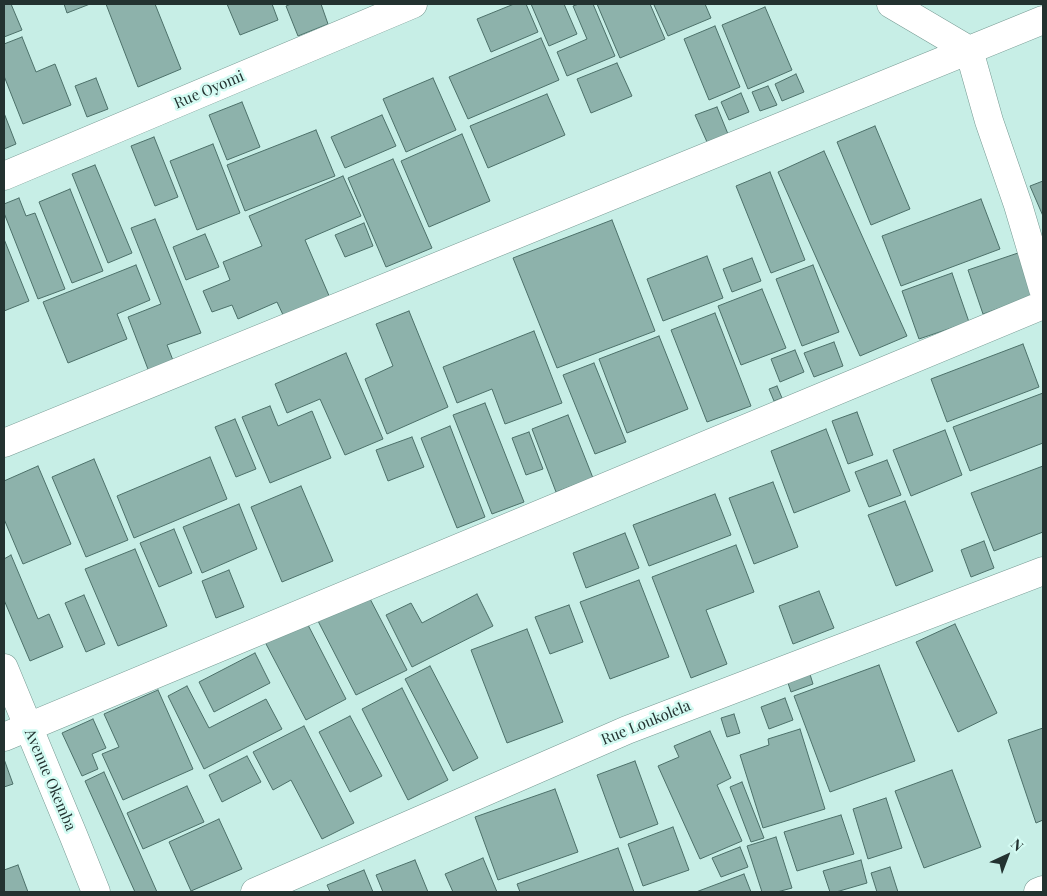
<!DOCTYPE html>
<style>
body{margin:0}
#map{position:relative;width:1047px;height:896px;overflow:hidden;background:#c7eee6;font-family:"Playfair Display",serif}
canvas{display:block}
.frame{position:absolute;inset:0;border:5px solid #233230;pointer-events:none}
.north{position:absolute;left:982px;top:831px;width:50px;height:50px;-webkit-text-stroke:4px #d4fbf3;paint-order:stroke;rotate:43deg;font-size:14px;font-weight:700;line-height:20px;text-align:center;color:#233230}
.north::after{content:'';display:block;margin:auto;width:18px;height:22px;background:#233230;clip-path:polygon(50% 0,100% 100%,50% 72%,0 100%)}
</style>
<div id="map">
<canvas width="1047" height="896"></canvas>
<div class="frame"></div>
<div class="north">N</div>
</div>
<script>
const context = document.querySelector('canvas').getContext('2d');
context.lineJoin = 'round';
function fill(path, color) { context.fillStyle = color; context.fill(path, 'evenodd'); }
const poly = rows => new Path2D(rows.map(r => 'M' + r).join(''));
function strokePath(path, color, width, dash) { context.strokeStyle = color; context.lineWidth = width; context.lineCap = dash ? 'butt' : 'round'; context.setLineDash(dash || []); context.stroke(path); }
function label(font, color, halo, rows, align = 'center') {
  context.font = font + ' "Playfair Display",serif'; context.lineWidth = 5; context.setLineDash([]); context.textBaseline = 'middle'; context.strokeStyle = halo; context.fillStyle = color; for (const [text, x, y, turn = 0] of rows) {
    context.save(); context.translate(x, y); context.rotate((+turn || 0) * Math.PI / 180); context.textAlign = isNaN(turn) ? turn : align; if (halo) context.strokeText(text, 0, 0); context.fillText(text, 0, 0); context.restore();
  }
}
const building = poly([
 [4,4,11,4,22,30,4,37,4,4],
 [64,4,90,4,67,13,64,4],
 [106,4,155,4,181,69,138,87,106,4],
 [227,4,272,4,278,20,240,35,227,4],
 [291,4,321,4,328,24,298,36,286,6,291,4],
 [514,4,526,4,538,32,491,52,477,19,514,4],
 [531,4,564,4,577,34,549,46,531,4],
 [579,4,593,4,615,56,567,76,557,52,587,39,573,6,579,4],
 [597,4,650,4,665,39,620,58,597,4],
 [657,4,705,4,711,18,668,36,654,5,657,4],
 [765,7,792,70,748,89,722,25,765,7],
 [715,26,740,87,709,100,684,39,715,26],
 [22,37,36,72,55,64,71,105,23,124,4,76,4,44,22,37],
 [541,38,559,80,468,119,449,77,541,38],
 [617,63,632,96,591,113,577,79,617,63],
 [796,74,804,92,782,101,775,84,796,74],
 [96,78,108,109,87,117,75,86,96,78],
 [433,78,456,130,406,152,383,99,433,78],
 [768,86,777,105,760,111,752,92,768,86],
 [741,93,749,112,729,120,721,102,741,93],
 [547,94,565,135,488,168,470,126,547,94],
 [242,102,260,147,227,160,209,115,242,102],
 [717,107,728,134,707,142,695,115,717,107],
 [4,113,16,144,4,149,4,113],
 [382,115,396,146,345,168,331,137,382,115],
 [875,126,910,209,871,225,837,142,875,126],
 [316,130,335,176,245,211,227,165,316,130],
 [462,134,490,201,429,227,401,161,462,134],
 [154,137,178,197,155,206,131,146,154,137],
 [213,144,240,213,197,230,170,161,213,144],
 [824,151,907,336,860,356,778,172,824,151],
 [393,159,432,248,386,267,348,178,393,159],
 [95,165,132,253,108,263,72,174,95,165],
 [770,172,805,260,771,273,736,186,770,172],
 [343,176,361,216,305,240,330,298,284,317,277,302,238,319,232,305,212,312,203,291,230,280,223,262,262,246,249,216,343,176],
 [1043,181,1043,216,1030,186,1043,181],
 [70,189,103,271,72,283,39,202,70,189],
 [19,198,26,216,35,213,65,289,38,299,4,213,4,204,19,198],
 [981,199,1000,249,901,286,882,236,981,199],
 [155,219,201,333,167,345,176,368,151,377,128,317,161,304,131,228,155,219],
 [612,220,655,331,557,368,513,258,612,220],
 [364,223,373,246,345,257,335,235,364,223],
 [205,234,219,267,186,280,173,247,205,234],
 [4,239,29,301,4,311,4,239],
 [1018,253,1034,296,983,314,968,270,1018,253],
 [707,256,723,298,663,321,647,279,707,256],
 [752,258,761,281,732,292,723,269,752,258],
 [136,265,150,300,117,314,127,339,68,363,43,302,136,265],
 [813,265,839,332,802,346,776,279,813,265],
 [952,273,969,322,919,339,902,291,952,273],
 [762,289,786,348,741,365,718,306,762,289],
 [409,311,448,407,387,434,365,379,393,366,376,324,409,311],
 [715,313,751,406,707,422,671,330,715,313],
 [534,331,562,403,505,424,492,389,457,403,443,367,534,331],
 [659,336,688,409,627,433,599,359,659,336],
 [834,342,843,366,814,377,804,353,834,342],
 [1023,344,1039,387,947,422,931,379,1023,344],
 [795,350,804,372,780,382,771,359,795,350],
 [346,353,383,439,345,455,320,399,287,413,275,384,346,353],
 [594,363,626,442,595,454,563,375,594,363],
 [777,386,782,398,774,401,769,389,777,386],
 [1043,393,1043,443,970,471,953,427,1043,393],
 [485,403,524,502,492,514,453,415,485,403],
 [270,406,278,426,312,411,331,458,270,483,242,417,270,406],
 [857,412,873,455,848,464,832,421,857,412],
 [568,415,593,478,556,492,532,429,568,415],
 [235,419,256,469,236,477,215,427,235,419],
 [450,426,485,517,457,528,421,438,450,426],
 [826,429,850,491,794,513,771,451,826,429],
 [945,430,962,475,911,496,893,450,945,430],
 [529,432,543,469,526,475,512,438,529,432],
 [412,437,424,467,388,481,376,450,412,437],
 [210,457,227,499,134,538,117,496,210,457],
 [94,459,128,540,86,557,52,477,94,459],
 [887,460,901,495,869,507,855,472,887,460],
 [38,466,71,544,23,564,4,519,4,481,38,466],
 [1043,466,1043,532,994,551,971,493,1043,466],
 [773,482,798,547,754,564,729,498,773,482],
 [301,486,333,561,282,582,251,507,301,486],
 [715,494,731,535,649,566,633,525,715,494],
 [905,501,933,571,896,586,868,515,905,501],
 [239,504,257,549,202,573,183,527,239,504],
 [174,529,192,573,159,587,140,543,174,529],
 [625,533,639,568,586,588,573,553,625,533],
 [984,541,994,568,971,577,961,550,984,541],
 [736,545,754,592,706,610,727,664,691,678,652,577,736,545],
 [135,549,167,626,118,646,85,569,135,549],
 [11,555,38,619,49,614,63,647,30,661,4,600,4,559,11,555],
 [229,570,244,607,216,618,202,581,229,570],
 [639,580,669,657,610,679,580,602,639,580],
 [819,591,834,628,793,644,779,606,819,591],
 [477,594,493,626,412,667,386,615,411,603,422,623,477,594],
 [84,595,105,644,86,652,65,603,84,595],
 [368,595,407,670,356,695,318,621,368,595],
 [569,605,583,642,550,654,535,617,569,605],
 [306,621,346,699,306,720,265,642,306,621],
 [955,624,997,713,958,732,916,642,955,624],
 [527,629,563,722,507,743,471,650,527,629],
 [255,653,270,683,214,712,199,682,255,653],
 [879,665,915,761,830,792,794,696,879,665],
 [430,666,478,758,453,771,405,679,430,666],
 [809,671,813,684,791,692,787,680,809,671],
 [187,686,209,728,266,699,282,729,204,769,168,696,187,686],
 [402,688,448,780,408,800,362,709,402,688],
 [158,690,193,769,123,800,102,754,119,747,104,714,158,690],
 [785,698,793,720,769,729,761,707,785,698],
 [734,714,740,733,727,737,721,718,734,714],
 [350,716,382,776,350,792,319,732,350,716],
 [93,719,106,748,92,754,98,769,82,776,62,733,93,719],
 [304,726,354,823,322,839,291,780,273,790,253,752,304,726],
 [1043,728,1043,820,1036,823,1008,740,1043,728],
 [800,729,825,809,763,828,740,755,769,745,768,739,800,729],
 [710,731,731,778,717,785,742,841,700,859,658,766,679,757,674,746,710,731],
 [247,756,261,782,222,802,209,775,247,756],
 [4,759,13,784,4,787,4,759],
 [635,761,658,824,620,838,597,775,635,761],
 [952,770,981,847,924,868,895,791,952,770],
 [104,772,157,892,135,892,85,781,104,772],
 [742,782,764,838,751,842,730,787,742,782],
 [187,786,204,822,143,849,127,813,187,786],
 [555,789,578,852,498,880,475,817,555,789],
 [886,798,902,848,868,859,853,809,886,798],
 [841,815,854,854,797,871,784,832,841,815],
 [219,819,242,869,191,891,169,842,219,819],
 [673,827,689,870,643,886,628,844,673,827],
 [776,837,792,888,777,892,762,892,747,846,776,837],
 [740,847,748,867,721,877,712,858,740,847],
 [618,848,634,892,520,892,517,884,618,848],
 [483,858,497,892,451,892,453,892,445,874,483,858],
 [415,860,428,892,383,892,376,875,415,860],
 [861,860,867,883,836,892,830,892,823,871,861,860],
 [18,865,28,892,4,892,4,870,18,865],
 [890,867,898,892,877,892,871,873,890,867],
 [364,870,373,892,330,892,327,885,364,870],
 [744,874,751,892,696,892,744,874]
]);
fill(building, '#8db2ab');
strokePath(building, '#4c7069', 1);
const minor = poly([
 [891,4,969,50,989,121,1018,205,1043,289],
 [4,176,413,4],
 [4,443,1043,20],
 [4,668,74,837,96,892],
 [4,737,1043,305],
 [255,892,627,730,1043,571],
 [1038,892,1043,890]
]);
strokePath(minor, '#769a93', 29);
strokePath(minor, '#fff', 28);
label('15px', '#233230', '#d4fbf3', [
 ["Rue Oyomi",209,90,-23],
 ["Rue Loukolela",646,723,-22],
 ["Avenue Okemba",50,780,67]
]);
</script>
